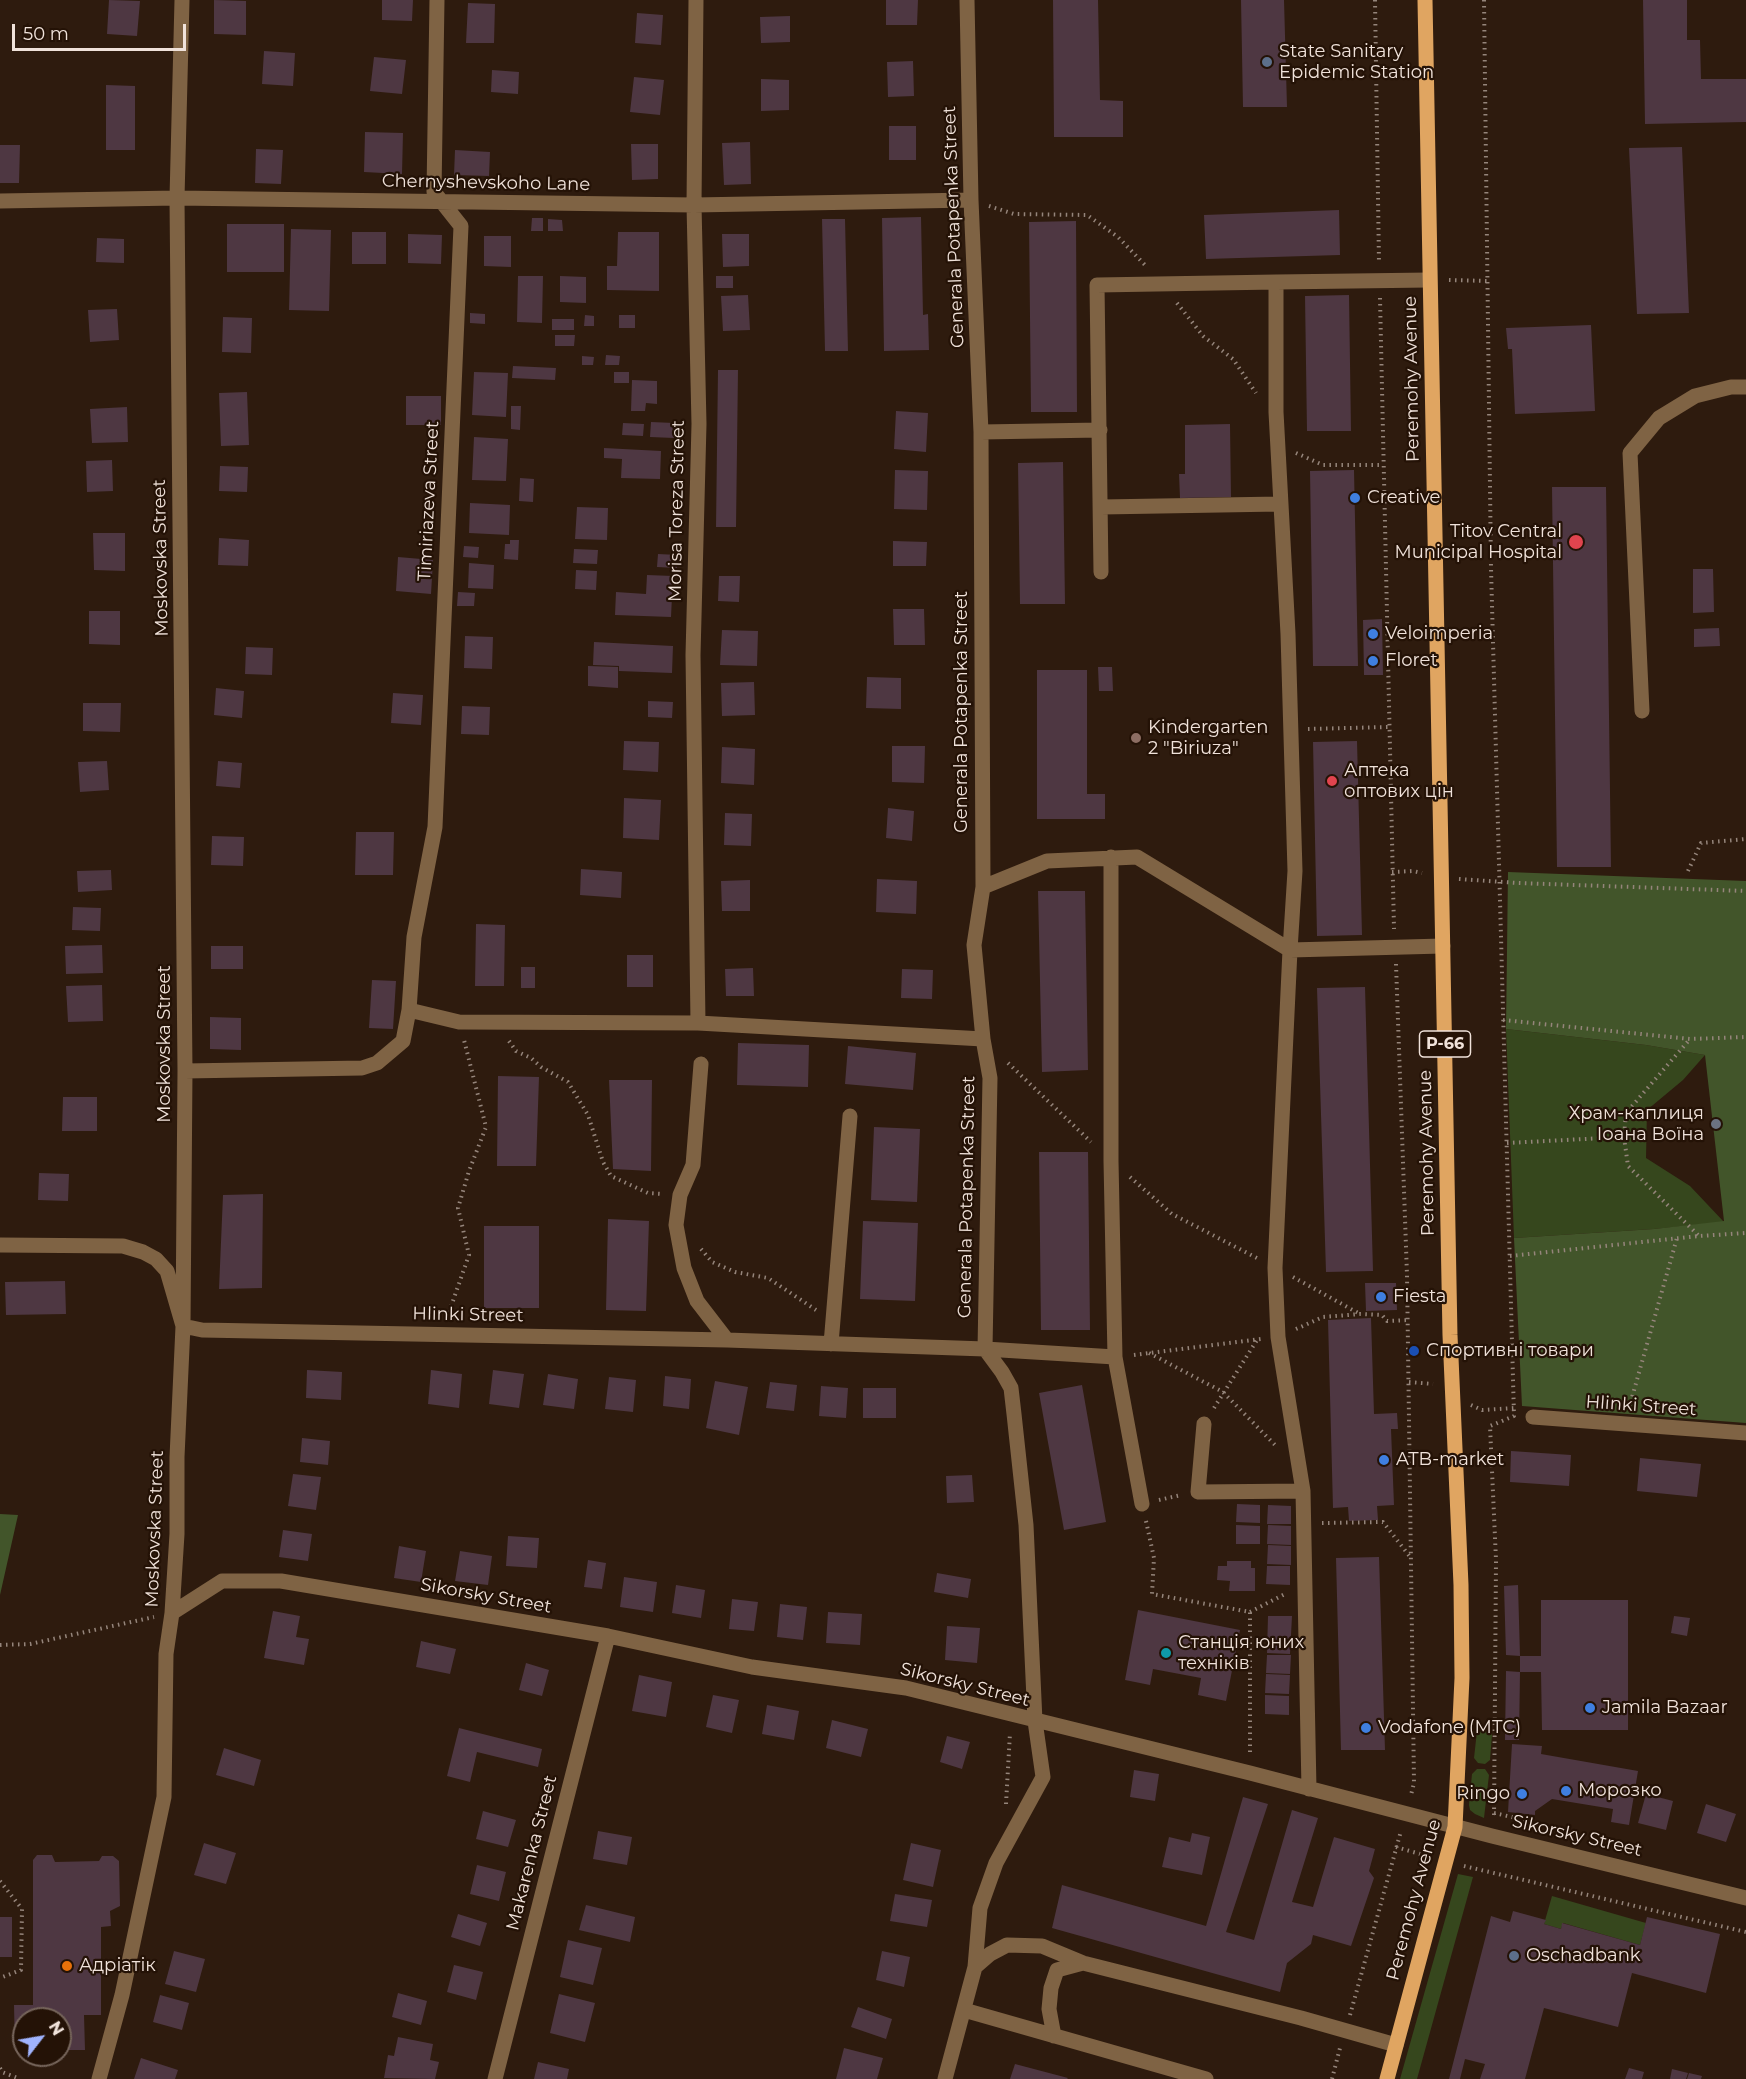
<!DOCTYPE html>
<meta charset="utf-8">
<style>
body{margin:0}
#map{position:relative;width:1746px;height:2079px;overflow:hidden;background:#2e1b0e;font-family:Montserrat,sans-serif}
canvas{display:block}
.north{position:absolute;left:12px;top:2007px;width:60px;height:60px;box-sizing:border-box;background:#241206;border:2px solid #76655b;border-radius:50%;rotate:59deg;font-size:16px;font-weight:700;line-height:24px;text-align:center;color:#f0e2da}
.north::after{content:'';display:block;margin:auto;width:21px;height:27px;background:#a0b3fd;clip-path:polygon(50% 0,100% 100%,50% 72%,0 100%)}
.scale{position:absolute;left:12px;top:24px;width:174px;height:27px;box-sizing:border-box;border:3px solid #f0e2da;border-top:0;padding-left:8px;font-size:18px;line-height:21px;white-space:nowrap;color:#f0e2da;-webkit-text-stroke:4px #241206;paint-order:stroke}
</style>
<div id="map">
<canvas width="1746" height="2079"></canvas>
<div class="north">N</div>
<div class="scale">50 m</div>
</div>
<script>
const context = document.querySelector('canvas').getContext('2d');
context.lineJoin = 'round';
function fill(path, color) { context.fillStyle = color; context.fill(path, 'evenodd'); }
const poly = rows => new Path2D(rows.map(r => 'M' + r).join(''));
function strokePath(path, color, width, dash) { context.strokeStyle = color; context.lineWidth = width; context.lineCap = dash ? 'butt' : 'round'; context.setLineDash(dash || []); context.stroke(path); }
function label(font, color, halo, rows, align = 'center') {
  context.font = font + ' Montserrat,sans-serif'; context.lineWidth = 4.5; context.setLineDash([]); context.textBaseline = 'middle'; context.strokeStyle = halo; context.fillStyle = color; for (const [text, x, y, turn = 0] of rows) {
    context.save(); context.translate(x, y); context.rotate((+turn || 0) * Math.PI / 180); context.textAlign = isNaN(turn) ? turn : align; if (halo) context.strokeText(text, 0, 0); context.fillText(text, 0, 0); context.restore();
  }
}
fill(poly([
 [1506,1029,1646,1045,1705,1055,1683,1080,1647,1110,1646,1158,1690,1186,1724,1222,1654,1229,1514,1238],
 [1486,1725,1491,1729,1492,1735,1490,1760,1485,1764,1478,1763,1474,1758,1477,1731],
 [1477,1769,1485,1769,1489,1775,1484,1818,1475,1814,1470,1810,1469,1805,1472,1774],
 [1458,1874,1473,1877,1417,2079,1400,2079],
 [1552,1896,1646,1923,1640,1945,1563,1923,1561,1929,1544,1924]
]), '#36471d');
fill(poly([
 [1508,872,1746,881,1746,1423,1522,1406,1514,1238,1654,1229,1724,1221,1705,1055,1646,1045,1506,1029],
 [0,1514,18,1515,0,1595]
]), '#42552a');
fill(poly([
 [109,0,140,1,137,36,107,34],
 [214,0,246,1,246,35,214,34],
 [382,0,413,0,412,21,382,20],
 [886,0,918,0,917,25,886,25],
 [1053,0,1098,0,1100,100,1123,101,1123,137,1054,137],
 [1241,0,1284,0,1287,107,1243,107],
 [1643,0,1687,0,1687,40,1700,40,1701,79,1746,79,1746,122,1645,124],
 [468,3,495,4,494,43,466,43],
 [637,13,663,15,661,45,635,43],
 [790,16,790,42,761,43,760,17],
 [264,51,295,53,293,86,262,84],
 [374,57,406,60,402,94,370,91],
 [913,61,914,96,888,97,887,62],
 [492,70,519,72,518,94,491,92],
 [634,77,664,80,660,115,630,112],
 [761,79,789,80,789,110,761,111],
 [106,85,135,86,135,150,106,150],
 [889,126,916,126,916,160,889,160],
 [365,132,403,133,402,174,364,172],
 [750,142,751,184,724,185,722,143],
 [631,144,658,144,658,179,632,180],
 [0,145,20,145,19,183,0,183],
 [1682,147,1689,313,1637,314,1629,148],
 [256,149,283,150,281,184,255,183],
 [455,150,490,152,489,176,454,175],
 [1339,210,1340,255,1206,259,1204,215],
 [921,217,923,315,928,314,929,350,884,351,882,218],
 [532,218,543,218,543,231,531,231],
 [548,219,562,220,563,231,548,231],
 [822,219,845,219,848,351,825,351],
 [1076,221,1077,412,1031,412,1029,222],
 [227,224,284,224,284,272,227,272],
 [291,229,331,230,329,311,289,310],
 [352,232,386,232,386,264,352,264],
 [618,232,659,232,659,291,607,290,607,266,617,266],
 [408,234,442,235,441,264,408,263],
 [722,234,749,234,749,266,723,267],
 [484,236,511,236,511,267,484,266],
 [97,238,124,239,124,263,96,262],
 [518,276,543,276,542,323,517,322],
 [560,276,586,277,586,303,560,302],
 [716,276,733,276,733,288,716,288],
 [748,295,750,330,723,331,721,296],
 [1349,295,1351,431,1307,431,1305,296],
 [117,309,119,340,90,342,88,310],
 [470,313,485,314,485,324,470,323],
 [585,315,594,316,594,326,584,326],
 [619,315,635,315,635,328,619,328],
 [223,317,252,318,251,353,222,352],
 [552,319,574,319,574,330,552,330],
 [1591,325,1595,411,1515,414,1512,349,1508,349,1506,328],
 [555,335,575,335,574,346,555,346],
 [606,355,620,356,619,365,605,365],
 [582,356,594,357,593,365,582,365],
 [513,366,556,368,555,380,512,378],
 [718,370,738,370,736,527,716,527],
 [474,372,508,373,506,417,472,415],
 [614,372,629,372,629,383,614,383],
 [632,380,657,381,657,404,646,403,645,411,631,411],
 [247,392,249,445,221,446,219,393],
 [406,396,441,396,441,425,406,425],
 [511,406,521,406,520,430,511,429],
 [127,407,128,442,92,443,90,409],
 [896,411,928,413,926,452,894,449],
 [651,422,674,423,674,438,650,437],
 [623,423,644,424,643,436,622,435],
 [1230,424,1231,497,1180,498,1179,474,1185,474,1185,425],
 [474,437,508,439,506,481,472,480],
 [604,448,661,451,660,479,621,478,622,459,604,458],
 [112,460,113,491,87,492,86,461],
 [1063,462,1065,604,1020,604,1018,463],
 [220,466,248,467,247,492,219,491],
 [895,470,928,471,927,510,894,509],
 [1354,470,1358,666,1313,666,1310,471],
 [520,478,534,479,533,502,519,501],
 [1552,487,1606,487,1611,867,1557,867],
 [470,503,510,505,509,535,469,533],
 [577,507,608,508,607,540,575,539],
 [93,533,125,533,125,571,94,570],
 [219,538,249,540,248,566,218,565],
 [510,540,519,540,518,560,504,559,505,544,510,544],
 [893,541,927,542,926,566,893,566],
 [464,546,479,547,478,558,463,557],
 [574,549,598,550,597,564,573,563],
 [658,554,678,555,677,568,657,567],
 [398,557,433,560,431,594,396,591],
 [469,563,494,565,493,589,468,588],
 [1693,569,1713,569,1714,612,1693,613],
 [576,570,597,571,596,590,575,589],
 [647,575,673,576,671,617,615,615,616,592,646,594],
 [719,576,740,576,739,602,718,601],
 [458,592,475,593,474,606,457,606],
 [893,609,924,609,925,645,894,645],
 [89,611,120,611,120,645,89,644],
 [1382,619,1383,675,1364,675,1363,620],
 [1719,628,1720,646,1694,647,1694,629],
 [722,630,758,631,757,666,720,665],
 [465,636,493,637,492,669,464,668],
 [594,642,673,646,672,673,619,671,619,666,593,665],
 [246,647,273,648,272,675,245,674],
 [588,666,618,667,618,688,588,686],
 [1098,667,1112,667,1113,691,1099,691],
 [1037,670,1087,670,1087,794,1105,794,1105,819,1037,819],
 [867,677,901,678,901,709,866,708],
 [754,682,755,715,722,716,721,683],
 [216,688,244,691,242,718,214,715],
 [393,693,423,695,421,725,391,723],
 [648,701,673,702,672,718,648,717],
 [83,703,121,703,120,732,83,731],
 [462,706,490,707,489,735,461,734],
 [624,741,659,742,658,772,623,770],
 [1357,741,1362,935,1317,936,1313,742],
 [892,746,925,746,924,783,892,782],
 [722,747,755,749,754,785,721,783],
 [107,761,109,790,80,792,78,762],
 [218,761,242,763,240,788,216,786],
 [624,798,661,800,659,840,623,838],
 [888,808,914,811,912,841,886,838],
 [725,813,752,814,751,846,724,845],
 [356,832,394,832,393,875,355,875],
 [212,836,244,837,243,866,211,865],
 [581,869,622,872,621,898,580,895],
 [111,870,112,890,78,892,77,871],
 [877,879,917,881,916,914,876,912],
 [750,880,750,911,722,911,721,881],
 [1038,891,1085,891,1088,1070,1042,1072],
 [73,907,101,908,100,931,72,930],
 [476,924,505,925,504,986,475,986],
 [102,945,103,973,66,974,65,946],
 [211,946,243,946,243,969,211,969],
 [627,955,653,955,653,987,627,987],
 [521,967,535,967,535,988,521,988],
 [753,968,754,996,726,996,725,969],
 [902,969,933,970,932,999,901,998],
 [372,980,396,981,393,1029,369,1028],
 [102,985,103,1021,68,1022,66,986],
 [1365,987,1373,1271,1326,1272,1317,988],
 [210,1017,241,1018,241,1050,210,1049],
 [738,1043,809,1045,808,1087,737,1085],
 [848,1046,916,1053,913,1090,845,1084],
 [498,1076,539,1077,536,1166,497,1166],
 [609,1080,652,1080,651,1171,613,1169],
 [63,1097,97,1097,97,1131,62,1131],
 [874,1127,920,1129,917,1202,871,1200],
 [1039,1152,1088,1152,1090,1330,1041,1330],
 [39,1173,69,1174,68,1201,38,1200],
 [263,1194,262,1288,219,1289,223,1195],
 [608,1219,649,1221,646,1311,606,1310],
 [863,1221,918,1223,915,1301,860,1299],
 [484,1226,539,1226,539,1308,484,1308],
 [65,1281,66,1314,6,1315,5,1282],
 [1365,1283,1396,1283,1397,1310,1366,1311],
 [1371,1318,1374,1414,1397,1413,1398,1429,1391,1429,1394,1505,1377,1506,1378,1520,1349,1521,1348,1507,1333,1508,1328,1320],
 [307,1370,342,1372,341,1400,306,1398],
 [431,1370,462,1374,459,1408,428,1404],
 [493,1370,524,1374,519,1408,489,1404],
 [548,1374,578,1379,574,1409,543,1405],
 [665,1376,691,1379,689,1409,663,1406],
 [609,1377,636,1380,633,1412,605,1409],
 [715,1381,748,1387,739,1435,706,1428],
 [770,1382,797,1385,794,1411,766,1408],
 [1082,1385,1106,1522,1064,1530,1039,1393],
 [821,1386,848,1388,846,1418,819,1416],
 [863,1388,896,1388,896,1418,863,1418],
 [302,1438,330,1441,328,1465,300,1462],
 [1511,1451,1571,1455,1569,1486,1510,1482],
 [1640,1458,1701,1464,1697,1497,1637,1491],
 [293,1474,321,1477,316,1510,288,1506],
 [972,1475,974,1502,947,1503,946,1476],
 [1237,1504,1260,1505,1260,1523,1236,1522],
 [1268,1505,1291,1506,1291,1524,1267,1524],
 [1236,1525,1260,1526,1260,1544,1236,1544],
 [1268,1525,1291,1526,1291,1545,1267,1544],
 [283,1530,312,1534,308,1561,279,1557],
 [508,1536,539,1538,537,1568,506,1566],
 [1268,1545,1291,1546,1291,1565,1267,1564],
 [399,1546,426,1551,421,1582,394,1578],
 [460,1551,492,1556,488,1585,455,1581],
 [1379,1557,1385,1750,1341,1750,1336,1558],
 [588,1560,606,1563,602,1589,584,1587],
 [1227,1561,1251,1561,1251,1568,1255,1568,1255,1591,1229,1591,1230,1581,1217,1580,1218,1566,1227,1566],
 [1267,1566,1290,1566,1290,1585,1266,1584],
 [937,1573,971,1579,968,1598,934,1592],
 [624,1577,657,1582,653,1612,620,1607],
 [676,1585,705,1590,701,1618,672,1613],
 [1518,1585,1520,1656,1506,1655,1504,1586],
 [732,1599,758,1602,754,1631,729,1629],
 [1541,1600,1628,1600,1628,1730,1542,1730,1541,1672,1520,1672,1520,1656,1541,1656],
 [780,1604,807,1607,803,1640,777,1637],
 [1138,1610,1240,1630,1226,1701,1198,1695,1201,1678,1153,1669,1150,1685,1125,1680],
 [273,1611,300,1616,296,1637,309,1639,304,1665,264,1658],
 [828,1612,862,1614,860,1645,826,1643],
 [1268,1616,1292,1616,1290,1654,1267,1653],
 [1674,1616,1690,1618,1687,1636,1671,1633],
 [947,1626,980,1628,977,1663,945,1660],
 [421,1641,456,1649,450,1674,416,1667],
 [1267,1655,1291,1655,1290,1674,1266,1673],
 [526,1663,549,1670,542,1696,519,1690],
 [1506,1671,1520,1672,1519,1740,1505,1740],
 [1266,1674,1290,1675,1289,1694,1265,1693],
 [639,1675,672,1682,666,1717,632,1711],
 [713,1695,739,1700,732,1733,706,1727],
 [1265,1695,1289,1696,1289,1715,1265,1714],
 [767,1705,799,1711,794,1740,762,1734],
 [832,1720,868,1729,861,1757,826,1748],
 [459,1728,542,1749,538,1767,477,1752,470,1782,447,1776],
 [947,1736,970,1742,962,1769,940,1762],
 [1512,1744,1542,1746,1541,1754,1638,1771,1629,1825,1611,1822,1613,1809,1552,1799,1535,1811,1535,1815,1508,1812],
 [224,1748,261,1760,254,1786,216,1775],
 [1134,1770,1159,1774,1155,1801,1130,1797],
 [1646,1794,1673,1801,1666,1830,1638,1823],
 [1243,1797,1268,1804,1226,1932,1254,1940,1292,1810,1318,1818,1292,1902,1313,1907,1334,1837,1375,1849,1369,1871,1374,1878,1351,1946,1313,1935,1311,1944,1287,1963,1280,1992,1052,1928,1062,1885,1206,1926],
 [1706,1804,1736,1814,1726,1842,1697,1833],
 [483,1811,516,1820,508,1847,476,1839],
 [598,1831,632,1837,627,1865,593,1859],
 [1192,1833,1210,1837,1202,1875,1162,1867,1169,1837,1190,1842],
 [204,1843,236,1853,226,1884,194,1875],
 [911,1843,941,1850,933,1887,903,1880],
 [37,1855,52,1855,55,1862,99,1861,102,1856,113,1856,119,1861,120,1906,110,1911,111,1926,101,1927,101,2015,84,2015,85,2050,60,2050,60,2019,24,2019,24,2051,15,2051,14,2005,33,2005,33,1860],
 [477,1865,506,1872,499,1901,470,1894],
 [895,1894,932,1900,927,1927,890,1921],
 [586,1905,635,1917,630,1942,579,1930],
 [1513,1911,1546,1920,1544,1924,1561,1929,1562,1923,1640,1945,1647,1917,1720,1934,1706,1993,1632,1973,1618,2027,1544,2008,1525,2079,1480,2079,1485,2064,1465,2059,1460,2079,1449,2079,1491,1916,1510,1922],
 [458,1914,487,1923,480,1946,451,1937],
 [0,1917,12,1917,12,1957,0,1957],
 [568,1940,602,1948,593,1985,560,1977],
 [174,1951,205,1959,196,1992,165,1984],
 [882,1951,910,1957,904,1987,876,1980],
 [454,1965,483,1972,476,2000,447,1992],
 [398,1993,427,2001,421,2025,392,2017],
 [559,1994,595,2003,585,2042,550,2033],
 [160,1995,189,2003,182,2030,153,2022],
 [858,2007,892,2019,886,2039,851,2027],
 [398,2037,433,2044,430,2060,439,2062,435,2079,384,2078,388,2055,394,2056],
 [844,2048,883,2058,877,2079,836,2079],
 [141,2058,178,2070,175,2079,134,2079],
 [538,2062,569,2069,567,2079,534,2079],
 [1015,2064,1068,2078,1067,2079,1010,2079],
 [1629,2068,1644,2072,1642,2079,1625,2079],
 [1672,2069,1688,2073,1686,2079,1670,2079],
 [1689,2073,1702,2076,1701,2079,1687,2079]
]), '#4e3742');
strokePath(poly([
 [1375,0,1379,263],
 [1484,0,1491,568,1514,1416,1490,1426,1496,1560,1494,1818],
 [989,206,1014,214,1087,215,1118,237,1145,265],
 [1449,280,1488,281],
 [1380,298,1394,929],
 [1177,303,1203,336,1233,359,1256,393],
 [1296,453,1323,465,1383,465],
 [1308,729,1388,727],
 [1688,871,1701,843,1746,839],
 [1392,872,1413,871,1422,873],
 [1459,879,1518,883,1746,891],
 [1396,964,1407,1275,1414,1783,1411,1795],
 [1503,1020,1690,1039,1746,1037],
 [509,1041,516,1051,531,1058,541,1067,568,1082,588,1115,603,1162,611,1176,648,1193,663,1194],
 [1008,1063,1091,1142],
 [1624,1137,1628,1166,1699,1236],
 [1507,1143,1624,1137,1626,1113,1690,1039],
 [1130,1177,1172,1214,1257,1258],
 [701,1249,712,1262,735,1272,768,1278,816,1310],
 [1510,1256,1699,1236,1746,1233],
 [1293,1277,1360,1314],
 [447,1318,469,1255,458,1208,469,1171,486,1127,464,1040],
 [1296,1329,1323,1317,1360,1314,1382,1315,1387,1321,1408,1320],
 [1149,1353,1223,1392,1275,1445],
 [1134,1355,1261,1339],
 [1409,1382,1433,1384],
 [1471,1405,1482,1410,1514,1408],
 [1214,1408,1257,1340],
 [1629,1408,1677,1238],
 [1159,1500,1181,1495],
 [1146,1521,1154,1558,1152,1594,1250,1612,1250,1754],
 [1322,1523,1383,1522,1411,1558],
 [1250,1612,1287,1593],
 [0,1645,30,1644,154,1617],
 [1006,1804,1010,1733],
 [1494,1813,1534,1822],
 [1396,1847,1420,1854],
 [1464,1866,1746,1932],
 [0,1881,22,1909,21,1970,0,1978],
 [1350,2015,1401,1831],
 [0,2068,2,2072,20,2079],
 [1332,2079,1340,2048]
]), '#95857b', 4, [1.5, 4.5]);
strokePath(poly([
 [696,0,694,205,699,424,693,655,698,1023],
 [0,201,177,198,694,205,971,200],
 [1276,282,1429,280],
 [981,432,1100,430],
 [1101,507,1280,504],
 [1101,572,1097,285,1276,282,1276,412,1288,634,1295,871,1290,950,1275,1268,1278,1337,1303,1491,1309,1789],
 [1642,711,1630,453,1659,418,1695,396,1731,387,1746,387],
 [1111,857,1111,1161,1115,1357,1142,1504],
 [983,887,1047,861,1137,857,1290,950,1443,946],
 [409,1010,459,1022,698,1023,983,1039],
 [701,1064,693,1165,680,1195,676,1225,684,1268,697,1301,727,1340],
 [185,1071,362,1068,377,1063,403,1041,409,1010,414,937,435,827,461,226,434,192,437,0],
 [0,1245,123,1246,143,1252,156,1259,167,1271,183,1326,202,1330,727,1340,985,1349,1115,1357],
 [831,1344,850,1116],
 [1533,1417,1746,1433],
 [1204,1424,1198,1492,1303,1491],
 [172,1613,222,1581,281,1581,608,1636,752,1667,906,1688,1250,1773,1492,1836,1746,1898],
 [975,1967,990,1954,1007,1945,1042,1946,1083,1963,1301,2018,1396,2045],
 [964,2010,1206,2079],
 [1054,2036,1049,2009,1051,1988,1057,1970,1083,1963],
 [99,2079,122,1995,164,1797,166,1654,172,1613,177,1534,177,1457,183,1326,185,1071,177,198,182,0],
 [495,2079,608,1636],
 [945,2079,975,1967,980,1908,996,1863,1043,1777,1035,1721,1026,1525,1014,1414,1011,1388,1002,1372,985,1349,990,1078,983,1039,974,945,983,887,981,432,971,200,967,0]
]), '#7f6344', 15);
strokePath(poly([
 [1387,2079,1455,1827,1462,1678,1461,1585,1450,1335,1425,0]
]), '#e0a561', 15);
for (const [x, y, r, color] of [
 [1267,62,6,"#5c6f8a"],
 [1355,498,6,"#3f7fe0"],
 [1576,542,8,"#e0444e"],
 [1373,634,6,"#3f7fe0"],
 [1373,661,6,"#3f7fe0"],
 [1136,738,6,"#8d6e63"],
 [1332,781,6,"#e0444e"],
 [1716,1124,6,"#6b7280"],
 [1381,1297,6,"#3f7fe0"],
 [1414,1351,6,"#1a4fb4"],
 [1384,1460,6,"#3f7fe0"],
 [1166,1653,6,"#0f9aa8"],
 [1590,1708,6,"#3f7fe0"],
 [1366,1728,6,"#3f7fe0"],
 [1566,1791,6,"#3f7fe0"],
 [1522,1794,6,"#3f7fe0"],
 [1514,1956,6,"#5c6f8a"],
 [67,1966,6,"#e8710a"]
]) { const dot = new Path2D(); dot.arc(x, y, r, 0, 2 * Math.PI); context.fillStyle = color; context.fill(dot); strokePath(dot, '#241206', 2); }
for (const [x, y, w] of [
 [1445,1044,51]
]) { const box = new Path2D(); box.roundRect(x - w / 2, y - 13, w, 26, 4.5); context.fillStyle = '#241206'; context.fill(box); strokePath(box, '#f0e2da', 1.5); }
label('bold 16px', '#f0e2da', null, [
 ["Р-66",1445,1044]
]);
label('18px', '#f0e2da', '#241206', [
 ["State Sanitary",1279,52],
 ["Epidemic Station",1279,73],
 ["Creative",1367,498],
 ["Titov Central",1562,532,"right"],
 ["Municipal Hospital",1562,553,"right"],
 ["Veloimperia",1385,634],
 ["Floret",1385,661],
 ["Kindergarten",1148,728],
 ["2 \"Biriuza\"",1148,749],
 ["Аптека",1344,771],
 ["оптових цін",1344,792],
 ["Храм-каплиця",1704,1114,"right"],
 ["Іоана Воїна",1704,1135,"right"],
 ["Fiesta",1393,1297],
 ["Спортивні товари",1426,1351],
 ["ATB-market",1396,1460],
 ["Станція юних",1178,1643],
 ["техніків",1178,1664],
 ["Jamila Bazaar",1602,1708],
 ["Vodafone (МТС)",1378,1728],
 ["Морозко",1578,1791],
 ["Ringo",1510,1794,"right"],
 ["Oschadbank",1526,1956],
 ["Адріатік",79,1966]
], 'left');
label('18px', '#f0e2da', '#241206', [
 ["Chernyshevskoho Lane",486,183,1],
 ["Generala Potapenka Street",954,227,-92],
 ["Peremohy Avenue",1412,379,-91],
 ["Timiriazeva Street",429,501,-87],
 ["Morisa Toreza Street",677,511,-89],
 ["Moskovska Street",161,558,-91],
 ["Generala Potapenka Street",962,712,-90],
 ["Moskovska Street",165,1044,-90],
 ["Peremohy Avenue",1427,1153,-91],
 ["Generala Potapenka Street",967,1197,-89],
 ["Hlinki Street",468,1315,1],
 ["Hlinki Street",1641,1406,4],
 ["Moskovska Street",155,1529,-88],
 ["Sikorsky Street",486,1596,10],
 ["Sikorsky Street",965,1685,14],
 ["Sikorsky Street",1577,1836,13],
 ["Makarenka Street",532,1853,-76],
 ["Peremohy Avenue",1414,1900,-75]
]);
</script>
